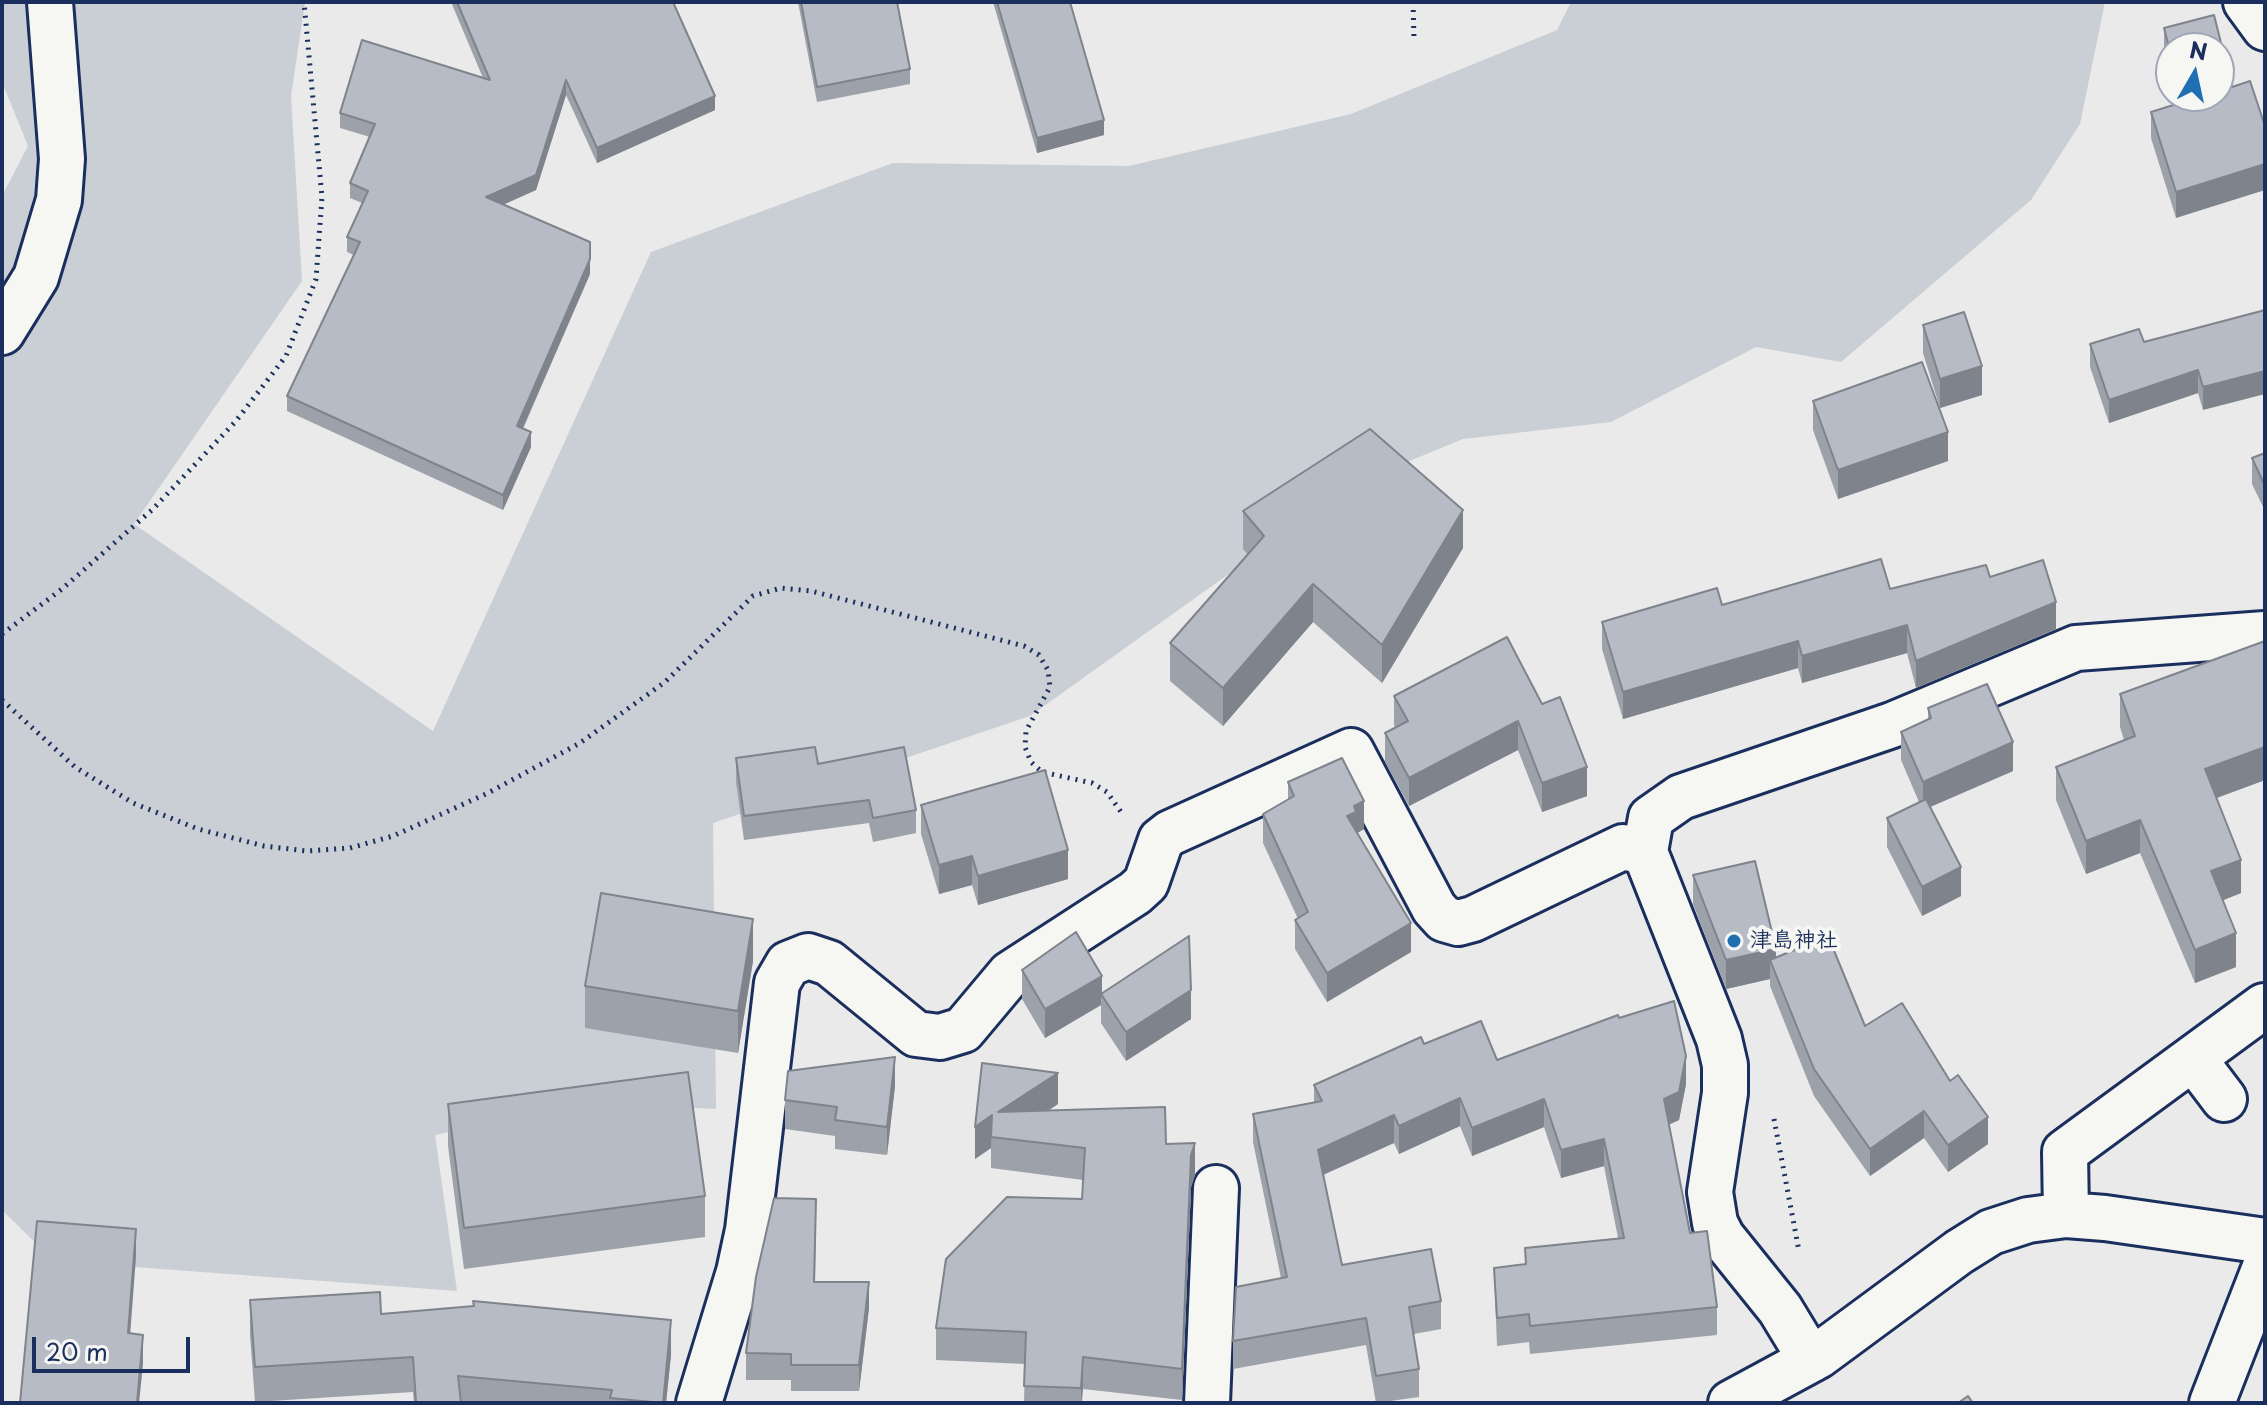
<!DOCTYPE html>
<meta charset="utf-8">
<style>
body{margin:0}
#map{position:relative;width:2267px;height:1405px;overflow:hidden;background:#e9eae9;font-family:"Playpen Sans",sans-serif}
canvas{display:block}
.frame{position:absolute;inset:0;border:4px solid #1b2f5e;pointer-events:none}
.north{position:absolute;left:2155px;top:32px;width:80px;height:80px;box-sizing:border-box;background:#f6f6f2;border:2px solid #9ea6b7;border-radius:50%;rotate:9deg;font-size:22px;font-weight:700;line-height:32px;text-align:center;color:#1b2f5e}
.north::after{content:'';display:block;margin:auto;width:28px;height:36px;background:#1f6fb2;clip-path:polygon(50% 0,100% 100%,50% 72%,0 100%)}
.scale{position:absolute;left:32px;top:1337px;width:158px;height:36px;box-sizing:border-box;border:4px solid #1b2f5e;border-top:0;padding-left:10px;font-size:24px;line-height:28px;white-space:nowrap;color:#1b2f5e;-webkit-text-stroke:6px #f6f6f2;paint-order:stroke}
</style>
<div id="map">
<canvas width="2267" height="1405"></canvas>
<div class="frame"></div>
<div class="north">N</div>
<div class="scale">20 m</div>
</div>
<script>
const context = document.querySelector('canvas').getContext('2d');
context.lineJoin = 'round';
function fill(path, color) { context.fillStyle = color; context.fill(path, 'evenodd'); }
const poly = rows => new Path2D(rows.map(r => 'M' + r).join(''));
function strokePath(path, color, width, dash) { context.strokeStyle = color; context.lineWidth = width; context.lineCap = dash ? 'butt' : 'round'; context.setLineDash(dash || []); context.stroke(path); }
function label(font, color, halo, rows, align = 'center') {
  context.font = font + ' "Playpen Sans","Klee One",sans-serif'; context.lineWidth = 8; context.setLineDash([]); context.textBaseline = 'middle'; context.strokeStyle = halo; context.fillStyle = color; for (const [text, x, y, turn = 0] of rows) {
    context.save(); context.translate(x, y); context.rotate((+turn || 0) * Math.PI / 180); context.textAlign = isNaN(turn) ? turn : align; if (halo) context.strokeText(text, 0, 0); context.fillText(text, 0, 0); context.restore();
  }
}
fill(poly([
 [2,2,305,2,291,96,302,281,134,524,433,731,651,252,893,163,1129,166,1351,114,1557,30,1571,2,2105,2,2080,124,2031,200,1841,362,1756,347,1611,422,1463,439,1356,483,1030,716,713,823,716,1109,584,1102,435,1135,457,1291,54,1261,2,1210,2,196,28,146,2,82]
]), '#caced5');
const street = poly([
 [2,332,36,277,59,200,62,159,50,2],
 [2193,1058,2224,1099],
 [2066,1215,2065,1152,2264,1006],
 [1811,1360,1780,1309,1722,1237,1715,1223,1710,1192,1725,1093,1725,1065,1719,1039,1645,852,1651,818,1681,797,1892,725,2076,648,2265,634],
 [699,1403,739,1272,748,1230,777,983,788,964,808,956,829,963,916,1034,940,1037,963,1030,1010,974,1135,893,1146,883,1161,840,1170,833,1351,751,1434,908,1444,919,1458,923,1473,919,1623,847,1645,852],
 [1207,1403,1216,1188],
 [1731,1403,1818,1356,1959,1252,1991,1232,2028,1220,2066,1215,2105,1218,2265,1241]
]);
const secondary = poly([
 [2246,2,2265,28],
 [2212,1403,2265,1267]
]);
strokePath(street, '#1b2f5e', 50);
strokePath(secondary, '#1b2f5e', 50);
strokePath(poly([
 [1413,2,1414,38],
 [2,634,62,589,153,509,236,421,286,356,316,279,322,197,304,2],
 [2,700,75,767,133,803,198,829,264,846,307,851,350,848,393,836,488,793,580,743,665,682,753,596,781,588,811,591,1024,646,1039,655,1048,670,1050,687,1026,731,1025,747,1031,762,1042,772,1092,783,1107,792,1121,812],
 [1774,1119,1799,1251]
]), '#1b2f5e', 5, [2, 6]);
strokePath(street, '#f6f6f2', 44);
strokePath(secondary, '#f6f6f2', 44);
fill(poly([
 [451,2,673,2,715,110,597,163,566,95,536,190,503,205,590,274,523,429,531,447,503,510,287,411,287,396,354,255,347,252,347,237,362,203,350,198,350,183,370,137,340,128,340,113,483,78],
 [798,2,897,2,910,69,910,84,817,102],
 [993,2,1070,2,1104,135,1037,153],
 [2164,28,2232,87,2176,218,2151,138,2151,112,2177,104,2175,96,2219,96,2171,48,2171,81,2164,54],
 [2265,310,2203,410,2198,393,2109,423,2090,367,2090,344,2144,342],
 [1923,325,1982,395,1940,408,1923,353],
 [1813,401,1948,461,1838,499,1813,430],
 [2265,453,2265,511,2252,484,2252,458],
 [1243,511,1463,548,1382,683,1313,622,1223,726,1170,681,1170,643,1248,555,1243,549],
 [1990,577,2056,629,1916,688,1907,653,1802,683,1798,668,1623,719,1602,649,1602,622,1722,605,1890,589],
 [1507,637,1587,796,1542,812,1518,750,1409,806,1385,762,1385,733,1396,728,1394,725,1394,696],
 [2265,641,2265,780,2217,798,2241,893,2223,900,2236,967,2195,983,2140,853,2086,874,2056,800,2056,767,2124,740,2120,727,2120,694],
 [1928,708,2013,771,1930,807,1961,896,1922,916,1887,847,1887,818,1919,802,1901,760,1901,732,1928,719],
 [736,758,818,764,916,810,916,833,873,842,869,823,744,840,736,782],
 [1288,782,1364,829,1357,833,1411,952,1327,1002,1295,949,1295,920,1298,919,1263,843,1263,814,1288,800],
 [921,805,1068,879,978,905,972,885,939,894,921,834],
 [1693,875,1776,957,1865,1026,1988,1144,1948,1172,1924,1138,1870,1176,1814,1096,1770,986,1770,979,1726,989,1693,904],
 [753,961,738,1053,585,1028,585,986],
 [1022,970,1102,993,1191,1019,1126,1061,1101,1023,1101,1005,1045,1038,1022,999],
 [1619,1018,1686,1084,1679,1120,1669,1124,1690,1233,1717,1307,1717,1335,1530,1354,1529,1342,1497,1346,1494,1268,1525,1264,1525,1248,1618,1238,1604,1166,1561,1178,1544,1127,1472,1156,1460,1126,1399,1154,1394,1143,1323,1175,1342,1265,1441,1301,1441,1329,1414,1334,1419,1369,1419,1397,1376,1403,1366,1345,1233,1369,1233,1341,1281,1278,1253,1142,1253,1114,1314,1102,1314,1085,1424,1044,1497,1060],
 [895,1086,887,1155,835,1149,835,1136,785,1129,785,1100],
 [448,1104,705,1196,705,1237,464,1269,448,1146],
 [1058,1104,1049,1110,1166,1144,1195,1175,1191,1187,1182,1400,1083,1389,1082,1403,1024,1403,1025,1364,936,1360,936,1328,1082,1199,1083,1180,991,1168,991,1148,975,1159,975,1127],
 [816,1225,815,1282,869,1308,859,1391,791,1391,791,1380,746,1380,746,1353],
 [250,1300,381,1314,473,1306,473,1301,671,1355,666,1403,414,1403,413,1392,255,1402,250,1335]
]), '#9da1aa');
fill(poly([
 [566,80,566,95,536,190,486,212,486,197],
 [715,96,715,110,597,163,597,148],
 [1104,120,1104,135,1037,153,1037,138],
 [2265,164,2265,190,2176,218,2176,192],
 [590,259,590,274,517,441,517,426],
 [1982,366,1982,395,1940,408,1940,379],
 [2198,370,2198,393,2109,423,2109,400],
 [2265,371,2265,394,2203,410,2203,387],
 [531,432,531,447,503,510,503,495],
 [1948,432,1948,461,1838,499,1838,470],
 [1463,510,1463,548,1382,683,1382,645],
 [1313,584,1313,622,1223,726,1223,688],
 [2056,602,2056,629,1916,688,1916,661],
 [1907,625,1907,653,1802,683,1802,656],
 [1798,641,1798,668,1623,719,1623,692],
 [1518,721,1518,750,1409,806,1409,778],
 [2013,742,2013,771,1923,810,1923,782],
 [2265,747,2265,780,2205,802,2205,769],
 [1587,767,1587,796,1542,812,1542,783],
 [1364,801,1364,829,1356,834,1347,816,1354,806],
 [2140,820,2140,853,2086,874,2086,841],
 [1068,850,1068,879,978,905,978,876],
 [972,856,972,885,939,894,939,865],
 [2241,860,2241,893,2211,905,2211,871],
 [1961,867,1961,896,1922,916,1922,887],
 [753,919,753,961,738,1053,738,1011],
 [1411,923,1411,952,1327,1002,1327,973],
 [2236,933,2236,967,2195,983,2195,950],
 [1776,949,1776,976,1770,960,1770,979,1726,989,1726,960],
 [1102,976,1102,996,1101,994,1101,1005,1045,1038,1045,1009],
 [1191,990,1191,1019,1126,1061,1126,1032],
 [1686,1056,1686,1084,1679,1120,1664,1127,1664,1099],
 [895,1057,895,1086,887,1155,887,1127],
 [1058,1073,1058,1104,1005,1139,998,1112],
 [1460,1098,1460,1126,1399,1154,1399,1126],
 [1544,1099,1544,1127,1472,1156,1472,1128],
 [1924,1111,1924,1138,1870,1176,1870,1149],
 [992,1115,991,1148,975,1159,975,1127],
 [1394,1115,1394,1143,1318,1177,1318,1150],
 [1988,1117,1988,1144,1948,1172,1948,1145],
 [1604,1139,1604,1166,1561,1178,1561,1150],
 [1195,1143,1195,1175,1191,1187,1182,1400,1182,1369,1191,1155],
 [136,1229,136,1257,128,1362,128,1333],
 [869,1282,869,1308,859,1391,859,1365],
 [671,1320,671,1355,666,1403,663,1403],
 [143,1335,143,1364,139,1403,137,1403],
 [1083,1357,1083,1389,1081,1403,1081,1388]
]), '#7f838b');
const building = poly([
 [457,2,673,2,715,96,597,148,566,80,536,175,486,197,590,242,590,259,517,426,531,432,503,495,287,396,360,242,347,237,368,191,350,183,375,124,340,113,362,40,490,80,457,2],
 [801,2,897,2,910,69,817,87,801,2],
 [997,2,1070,2,1104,120,1037,138,997,2],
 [2214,15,2232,87,2250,81,2265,126,2265,164,2176,192,2151,112,2183,102,2181,96,2219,96,2219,48,2171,48,2171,55,2164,28,2214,15],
 [2265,310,2265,371,2203,387,2198,370,2109,400,2090,344,2139,329,2144,342,2265,310],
 [1964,312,1982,366,1940,379,1923,325,1964,312],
 [1922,362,1948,432,1838,470,1813,401,1922,362],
 [1370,429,1463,510,1382,645,1313,584,1223,688,1170,643,1264,536,1243,511,1370,429],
 [2265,453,2265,486,2252,458,2265,453],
 [1881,559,1890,589,1986,565,1990,577,2043,560,2056,602,1916,661,1907,625,1802,656,1798,641,1623,692,1602,622,1717,588,1722,605,1881,559],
 [1507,637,1542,704,1560,697,1587,767,1542,783,1518,721,1409,778,1385,733,1408,721,1394,696,1507,637],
 [2265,641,2265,747,2205,769,2241,860,2211,871,2236,933,2195,950,2140,820,2086,841,2056,767,2135,736,2120,694,2265,641],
 [1987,684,2013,742,1923,782,1901,732,1931,718,1928,708,1987,684],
 [815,747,818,764,904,747,916,810,873,818,869,800,744,816,736,758,815,747],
 [1342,758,1364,801,1354,806,1356,812,1347,816,1411,923,1327,973,1295,920,1308,912,1263,814,1294,796,1288,782,1342,758],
 [1045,770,1068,850,978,876,972,856,939,865,921,805,1045,770],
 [1926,799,1961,867,1922,887,1887,818,1926,799],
 [1755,861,1776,949,1726,960,1693,875,1755,861],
 [601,893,753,919,738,1011,585,986,601,893],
 [1076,932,1102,976,1045,1009,1022,970,1076,932],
 [1189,936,1191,990,1126,1032,1101,994,1189,936],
 [1828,936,1865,1026,1902,1003,1950,1081,1958,1075,1988,1117,1948,1145,1924,1111,1870,1149,1814,1069,1770,960,1828,936],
 [1674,1001,1686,1056,1679,1092,1664,1099,1690,1233,1707,1231,1717,1307,1530,1326,1529,1314,1497,1318,1494,1268,1526,1264,1525,1248,1624,1238,1604,1139,1561,1150,1544,1099,1472,1128,1460,1098,1399,1126,1394,1115,1318,1150,1342,1265,1431,1249,1441,1301,1409,1307,1419,1369,1376,1376,1366,1318,1233,1341,1236,1287,1287,1277,1253,1114,1322,1101,1314,1085,1421,1037,1424,1044,1481,1021,1497,1060,1618,1015,1619,1018,1674,1001],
 [895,1057,887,1127,835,1120,837,1107,785,1100,788,1071,895,1057],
 [982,1063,1058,1073,998,1112,1165,1107,1166,1144,1195,1143,1191,1155,1182,1369,1083,1357,1081,1388,1024,1386,1026,1332,936,1328,946,1259,1007,1197,1082,1199,1085,1148,991,1137,992,1115,975,1127,982,1063],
 [688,1072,705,1196,464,1228,448,1104,688,1072],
 [774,1198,816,1199,814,1282,869,1282,859,1365,791,1365,791,1354,746,1353,756,1277,774,1198],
 [37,1221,136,1229,128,1333,143,1335,137,1403,20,1403,37,1221],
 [380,1292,381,1314,474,1306,473,1301,671,1320,663,1403,610,1398,612,1390,458,1376,461,1403,416,1403,413,1357,255,1367,250,1300,380,1292],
 [1968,1396,1973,1403,1958,1403,1968,1396]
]);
fill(building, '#b6bbc6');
strokePath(building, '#7f838b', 2);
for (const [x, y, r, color] of [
 [1734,941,8,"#1f6fb2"]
]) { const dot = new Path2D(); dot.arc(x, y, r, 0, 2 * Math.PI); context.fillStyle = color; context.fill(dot); strokePath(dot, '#f6f6f2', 3); }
label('bold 22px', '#1b2f5e', '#f6f6f2', [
 ["津島神社",1750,941]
], 'left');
</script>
